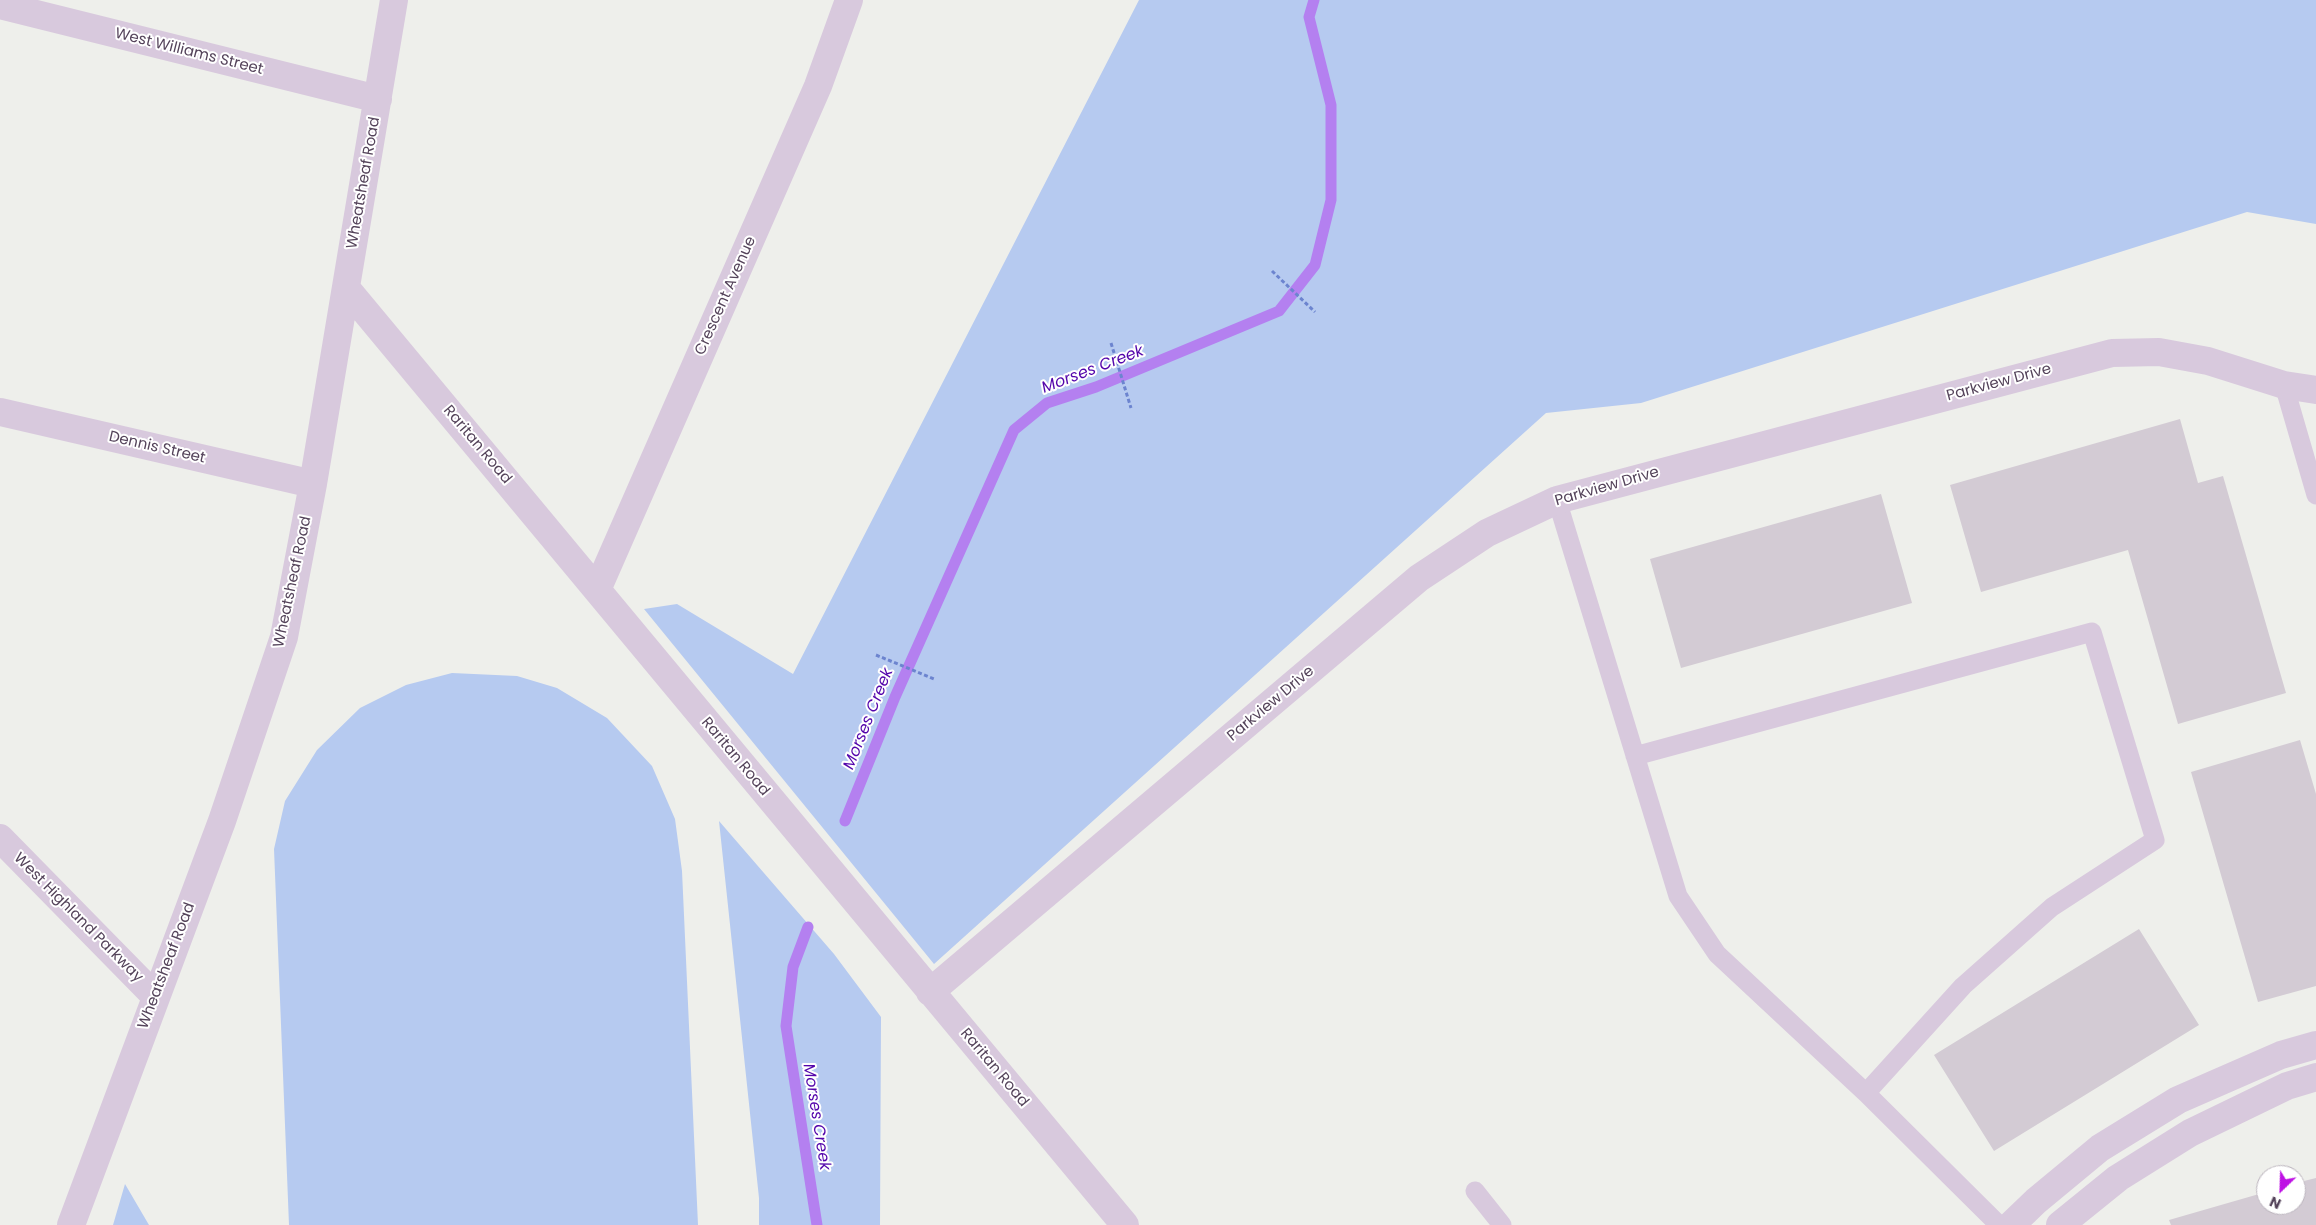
<!DOCTYPE html>
<style>
body{margin:0}
#map{position:relative;width:2316px;height:1225px;overflow:hidden;background:#eeefeb;font-family:Poppins,sans-serif}
canvas{display:block}
.north{position:absolute;left:2256px;top:1165px;width:50px;height:50px;box-sizing:border-box;background:#fff;border:1px solid #bbb4bd;border-radius:50%;rotate:204deg;font-size:14px;font-weight:700;line-height:20px;text-align:center;color:#54435a}
.north::after{content:'';display:block;margin:auto;width:18px;height:22px;background:#be10e4;clip-path:polygon(50% 0,100% 100%,50% 72%,0 100%)}
</style>
<div id="map">
<canvas width="2316" height="1225"></canvas>
<div class="north">N</div>
</div>
<script>
const context = document.querySelector('canvas').getContext('2d');
context.lineJoin = 'round';
function fill(path, color) { context.fillStyle = color; context.fill(path, 'evenodd'); }
const poly = rows => new Path2D(rows.map(r => 'M' + r).join(''));
function strokePath(path, color, width, dash) { context.strokeStyle = color; context.lineWidth = width; context.lineCap = dash ? 'butt' : 'round'; context.setLineDash(dash || []); context.stroke(path); }
function label(font, color, halo, rows, align = 'center') {
  context.font = font + ' Poppins,sans-serif'; context.lineWidth = 4; context.setLineDash([]); context.textBaseline = 'middle'; context.strokeStyle = halo; context.fillStyle = color; for (const [text, x, y, turn = 0] of rows) {
    context.save(); context.translate(x, y); context.rotate((+turn || 0) * Math.PI / 180); context.textAlign = isNaN(turn) ? turn : align; if (halo) context.strokeText(text, 0, 0); context.fillText(text, 0, 0); context.restore();
  }
}
fill(poly([
 [1139,0,2316,0,2316,224,2247,212,1641,403,1546,413,934,964,644,609,677,604,793,674],
 [452,673,517,676,557,688,607,718,652,766,675,819,682,871,698,1225,289,1225,274,849,285,801,317,750,360,708,406,685],
 [719,821,834,954,881,1017,880,1225,759,1225,759,1198],
 [125,1184,149,1225,113,1225]
]), '#b6caf0');
strokePath(poly([
 [845,821,895,697,1014,430,1047,403,1096,387,1279,311,1315,265,1331,200,1331,105,1309,17,1314,0],
 [808,927,793,967,786,1026,817,1225]
]), '#b480f0', 11);
fill(poly([
 [2180,419,2198,483,2223,476,2286,693,2178,724,2128,550,1981,592,1950,485],
 [1881,494,1912,603,1681,668,1650,559],
 [2300,740,2316,794,2316,986,2258,1002,2191,772],
 [2139,929,2199,1025,1994,1151,1934,1055],
 [2316,1178,2316,1225,2171,1225,2169,1220,2266,1192,2266,1205,2296,1205,2296,1183]
]), '#d3cbd4');
strokePath(poly([
 [1272,271,1315,312],
 [1111,343,1131,408],
 [876,655,934,679]
]), '#6c84cf', 3, [4, 2.5]);
strokePath(poly([
 [2284,385,2316,495],
 [1557,500,1678,896,1717,954,1866,1093,1999,1225],
 [1635,756,2092,632,2155,840,2052,907,1963,986,1866,1093],
 [1475,1191,1502,1225]
]), '#d8c9dd', 19);
strokePath(poly([
 [0,5,378,99],
 [346,288,1125,1225],
 [0,412,313,484],
 [597,590,818,86,849,0],
 [0,838,156,997],
 [930,992,1419,578,1487,533,1557,500,2112,353,2159,352,2208,361,2284,385,2316,390],
 [71,1225,222,821,284,637,313,484,394,0],
 [2011,1225,2036,1201,2100,1148,2178,1100,2281,1055,2316,1045],
 [2060,1225,2118,1178,2190,1133,2287,1086,2316,1077]
]), '#d8c9dd', 28);
label('15px', '#54435a', '#fff', [
 ["West Williams Street",189,52,14],
 ["Wheatsheaf Road",364,183,-80],
 ["Crescent Avenue",726,296,-66],
 ["Parkview Drive",1999,383,-15],
 ["Raritan Road",477,445,50],
 ["Dennis Street",157,448,13],
 ["Parkview Drive",1607,487,-16],
 ["Wheatsheaf Road",293,582,-78],
 ["Parkview Drive",1271,704,-40],
 ["Raritan Road",735,757,50],
 ["West Highland Parkway",78,918,45],
 ["Wheatsheaf Road",167,966,-69],
 ["Raritan Road",994,1068,50]
]);
label('italic 16px', '#5305ab', '#fff', [
 ["Morses Creek",1093,370,-21],
 ["Morses Creek",869,719,-68],
 ["Morses Creek",816,1117,81]
]);
</script>
